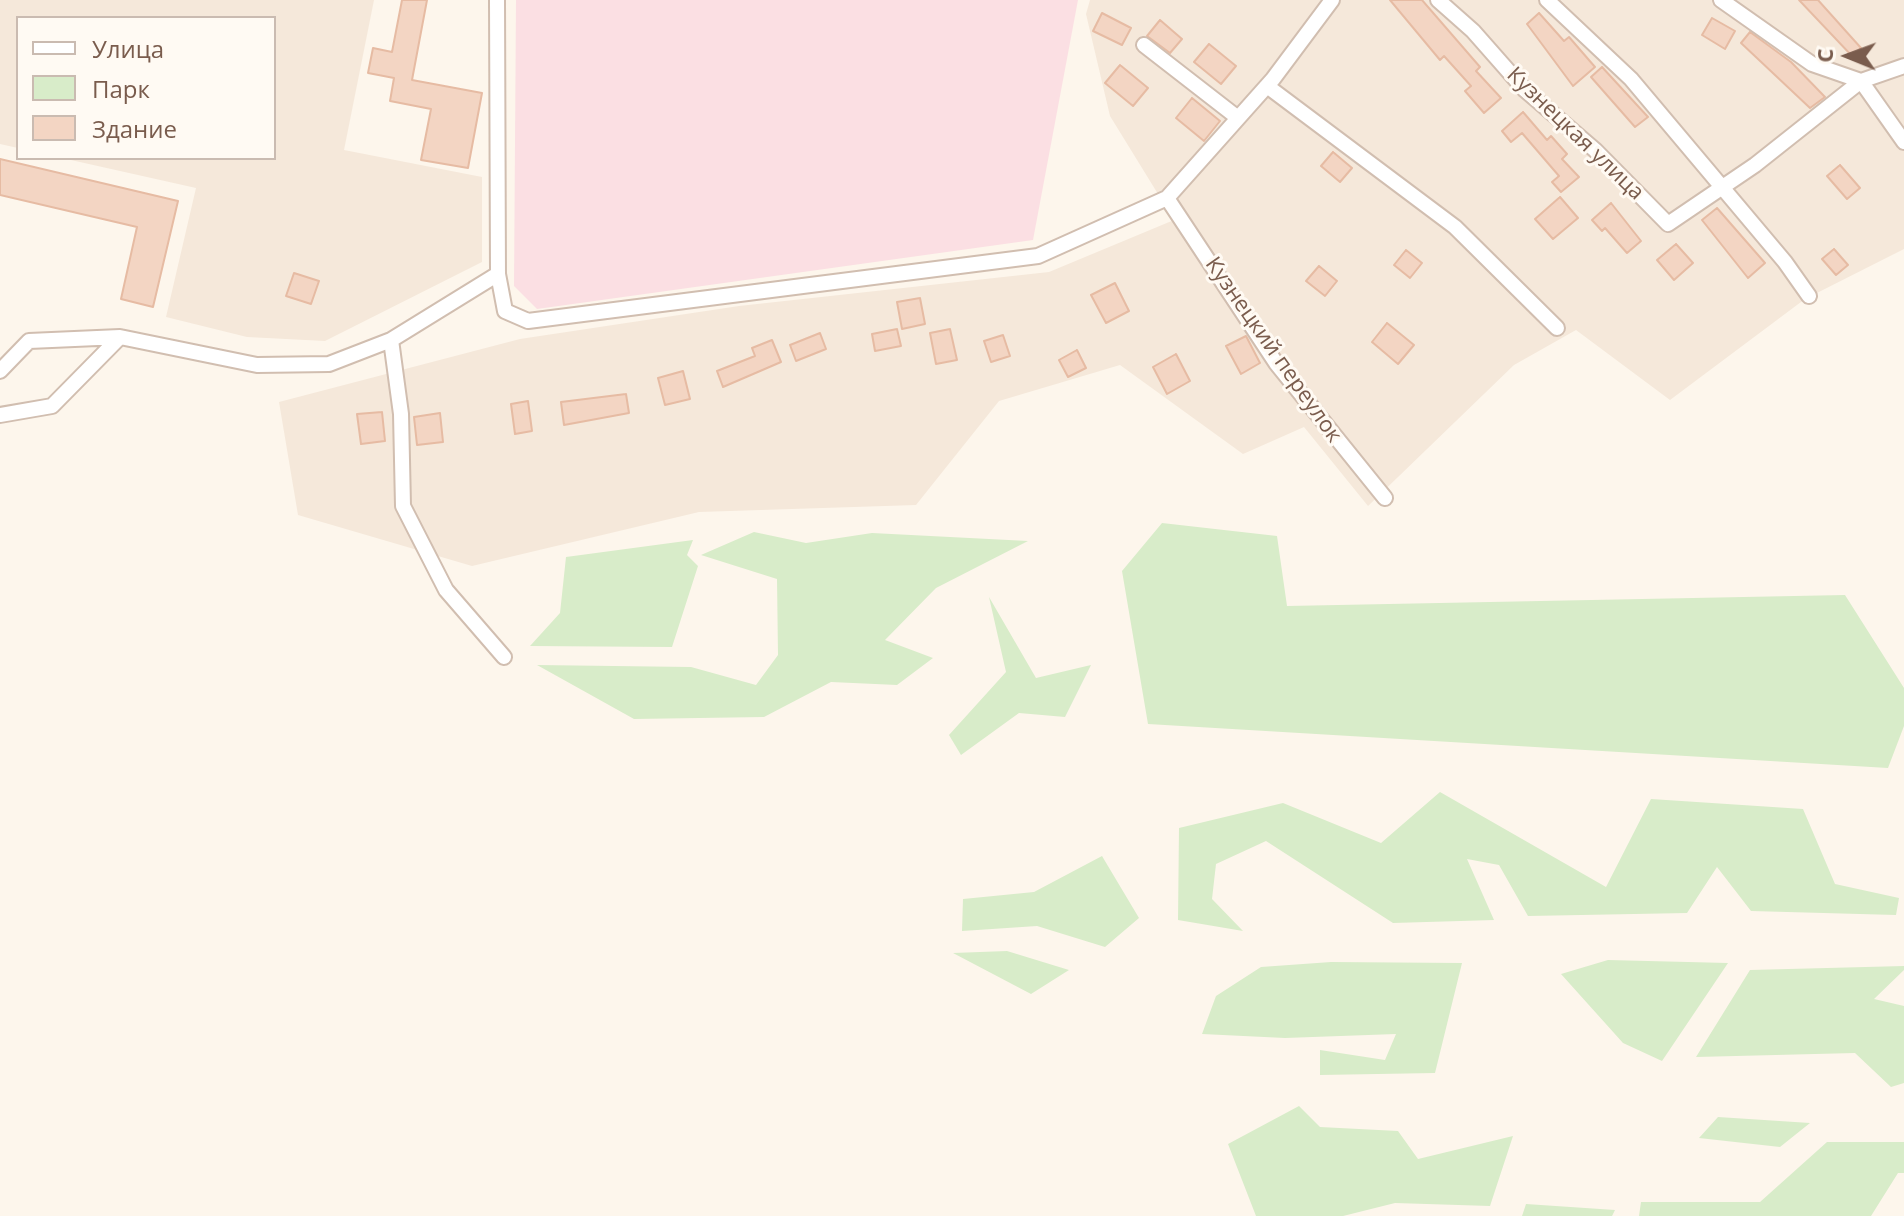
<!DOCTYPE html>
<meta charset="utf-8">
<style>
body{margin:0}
#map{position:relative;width:1904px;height:1216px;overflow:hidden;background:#fdf6ec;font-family:"Open Sans",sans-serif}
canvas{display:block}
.legend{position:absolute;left:16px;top:16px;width:260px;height:144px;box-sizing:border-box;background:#fffaf3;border:2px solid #cabbb1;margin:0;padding:10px 14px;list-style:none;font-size:24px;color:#7a5c4d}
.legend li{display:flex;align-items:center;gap:16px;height:40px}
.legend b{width:40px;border:2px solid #cabbb1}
.north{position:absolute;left:1808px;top:16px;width:80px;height:80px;-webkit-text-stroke:6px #fffaf3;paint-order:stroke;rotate:271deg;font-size:22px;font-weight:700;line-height:32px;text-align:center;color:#7a5c4d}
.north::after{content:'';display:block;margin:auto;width:28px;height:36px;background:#7a5c4d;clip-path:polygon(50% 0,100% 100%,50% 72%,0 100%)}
</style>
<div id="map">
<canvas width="1904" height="1216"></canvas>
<ul class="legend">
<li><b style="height:10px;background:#fff"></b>Улица</li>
<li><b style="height:22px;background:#d8ecc9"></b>Парк</li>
<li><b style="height:22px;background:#f3d5c3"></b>Здание</li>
</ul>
<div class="north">С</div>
</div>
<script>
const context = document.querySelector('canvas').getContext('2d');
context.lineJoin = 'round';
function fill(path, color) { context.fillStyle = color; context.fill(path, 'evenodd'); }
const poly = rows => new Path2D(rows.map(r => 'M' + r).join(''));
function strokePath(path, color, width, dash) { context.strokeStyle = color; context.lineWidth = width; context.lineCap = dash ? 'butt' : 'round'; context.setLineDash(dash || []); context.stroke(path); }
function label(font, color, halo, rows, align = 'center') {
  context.font = font + ' "Open Sans",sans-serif'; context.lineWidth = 6; context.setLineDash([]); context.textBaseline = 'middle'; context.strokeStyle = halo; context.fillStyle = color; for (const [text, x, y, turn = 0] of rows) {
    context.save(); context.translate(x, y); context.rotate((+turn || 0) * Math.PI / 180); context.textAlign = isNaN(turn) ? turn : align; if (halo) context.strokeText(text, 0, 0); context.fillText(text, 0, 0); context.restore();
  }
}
fill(poly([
 [0,0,374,0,344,150,482,177,482,262,325,341,247,337,166,317,196,188,62,158,274,158,274,18,18,18,18,148,0,144],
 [1090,0,1904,0,1904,249,1805,299,1670,400,1576,330,1514,365,1368,506,1304,427,1243,454,1120,365,999,401,916,505,699,512,472,566,298,515,279,402,520,339,739,306,1049,272,1174,220,1110,116,1086,14]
]), '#f5e8da');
fill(poly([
 [516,0,1078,0,1033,240,537,309,514,286]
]), '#fbdfe3');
fill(poly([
 [1162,523,1277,536,1287,606,1845,595,1904,688,1904,726,1888,768,1148,724,1122,571],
 [754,532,806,543,872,533,1028,541,936,588,885,640,933,658,897,685,831,682,764,717,634,719,537,665,691,667,756,685,778,655,777,579,701,555],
 [693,540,687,555,698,566,672,647,530,646,560,613,566,557],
 [989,597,1036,678,1091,665,1065,717,1019,713,961,755,949,735,1006,672],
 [1440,792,1606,887,1651,799,1803,809,1835,884,1899,898,1896,915,1751,911,1717,867,1687,913,1528,916,1499,865,1467,859,1494,920,1393,923,1266,841,1216,864,1212,899,1243,931,1178,920,1179,828,1283,803,1381,843],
 [1102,856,1139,918,1105,947,1037,926,962,931,963,899,1034,892],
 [1007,951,1069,970,1031,994,953,953],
 [1608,960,1728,963,1662,1061,1623,1043,1561,974],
 [1331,962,1462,963,1435,1073,1320,1075,1320,1050,1385,1060,1396,1034,1285,1038,1202,1034,1216,996,1261,967],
 [1904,966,1904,970,1874,999,1904,1006,1904,1083,1891,1087,1855,1053,1696,1057,1750,970],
 [1299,1106,1320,1127,1398,1131,1418,1159,1513,1136,1490,1206,1395,1203,1343,1216,1256,1216,1228,1144],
 [1718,1117,1810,1123,1780,1147,1699,1138],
 [1827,1142,1904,1142,1904,1173,1898,1173,1871,1216,1639,1216,1641,1202,1760,1202],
 [1526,1204,1615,1210,1612,1216,1522,1216]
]), '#d8ecc9');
const building = poly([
 [402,0,427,0,412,80,482,93,468,168,421,160,431,109,390,101,394,78,368,73,373,48,392,52,402,0],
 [1390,0,1422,0,1480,67,1476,71,1501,98,1484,113,1465,91,1471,86,1444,56,1440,60,1390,0],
 [1799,0,1818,0,1861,48,1852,56,1799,0],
 [1102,13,1131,28,1122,45,1093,31,1102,13],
 [1539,13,1564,41,1569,37,1595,67,1573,86,1527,24,1539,13],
 [1712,18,1735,31,1725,49,1702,35,1712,18],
 [1160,20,1182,39,1170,53,1147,36,1160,20],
 [1750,32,1791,62,1825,97,1810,108,1741,43,1750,32],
 [1209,44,1236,66,1221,84,1194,62,1209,44],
 [1120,65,1148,88,1133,106,1105,83,1120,65],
 [1602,67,1648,117,1635,127,1591,77,1602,67],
 [1192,98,1220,121,1204,141,1176,118,1192,98],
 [1523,112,1547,140,1551,136,1567,154,1562,159,1579,177,1561,192,1552,182,1559,176,1522,133,1511,142,1502,131,1523,112],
 [1333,152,1352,168,1340,182,1321,166,1333,152],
 [0,159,178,201,153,307,121,299,137,227,0,195,0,159],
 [1840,165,1860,188,1847,199,1827,176,1840,165],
 [1560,197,1578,218,1553,239,1535,219,1560,197],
 [1611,203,1641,241,1627,253,1605,228,1602,231,1592,220,1611,203],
 [1717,208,1765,263,1748,278,1702,220,1717,208],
 [1676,244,1693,263,1674,280,1657,260,1676,244],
 [1834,249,1848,265,1836,275,1822,259,1834,249],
 [1406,250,1422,263,1410,278,1394,265,1406,250],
 [1319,266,1337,281,1325,296,1306,281,1319,266],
 [294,273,319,281,311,304,286,296,294,273],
 [1115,283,1129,311,1106,323,1091,295,1115,283],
 [920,298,925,324,902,329,897,302,920,298],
 [1387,323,1414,345,1398,364,1372,342,1387,323],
 [897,329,901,346,875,351,872,334,897,329],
 [950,329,957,360,936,364,930,333,950,329],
 [820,333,826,349,796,361,790,345,820,333],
 [1003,335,1010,356,991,362,984,341,1003,335],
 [1246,336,1260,363,1241,374,1226,346,1246,336],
 [772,340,781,362,723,387,717,371,755,356,752,348,772,340],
 [1077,350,1086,368,1068,377,1059,360,1077,350],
 [1176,354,1190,381,1167,394,1153,367,1176,354],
 [683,371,690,399,665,405,658,378,683,371],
 [626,394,629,413,564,425,561,402,626,394],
 [528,401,532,431,515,434,511,404,528,401],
 [382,412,385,441,361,444,357,414,382,412],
 [440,413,443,442,417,445,414,417,440,413]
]);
fill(building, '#f3d5c3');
strokePath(building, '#e6bba3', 2);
const street = poly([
 [497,0,498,274],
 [1438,0,1473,31,1525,90,1595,150,1668,224,1755,165,1861,81,1904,66],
 [1547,0,1631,79,1785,262,1809,296],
 [1721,0,1812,64,1861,81,1904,142],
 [1144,45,1238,118],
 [1267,86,1455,227,1557,328],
 [1167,198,1276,363,1385,498],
 [0,371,29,341,120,337],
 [0,415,52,406,120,337,257,365,329,364,391,340],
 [504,657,446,590,403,506,401,414,391,340,498,274,505,311,528,321,1038,256,1167,198,1273,79,1332,0]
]);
strokePath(street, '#d1beb0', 18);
strokePath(street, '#fff', 14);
label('22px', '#7a5c4d', '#fffaf3', [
 ["Кузнецкая улица",1575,134,44],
 ["Кузнецкий переулок",1273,350,55]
]);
</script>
